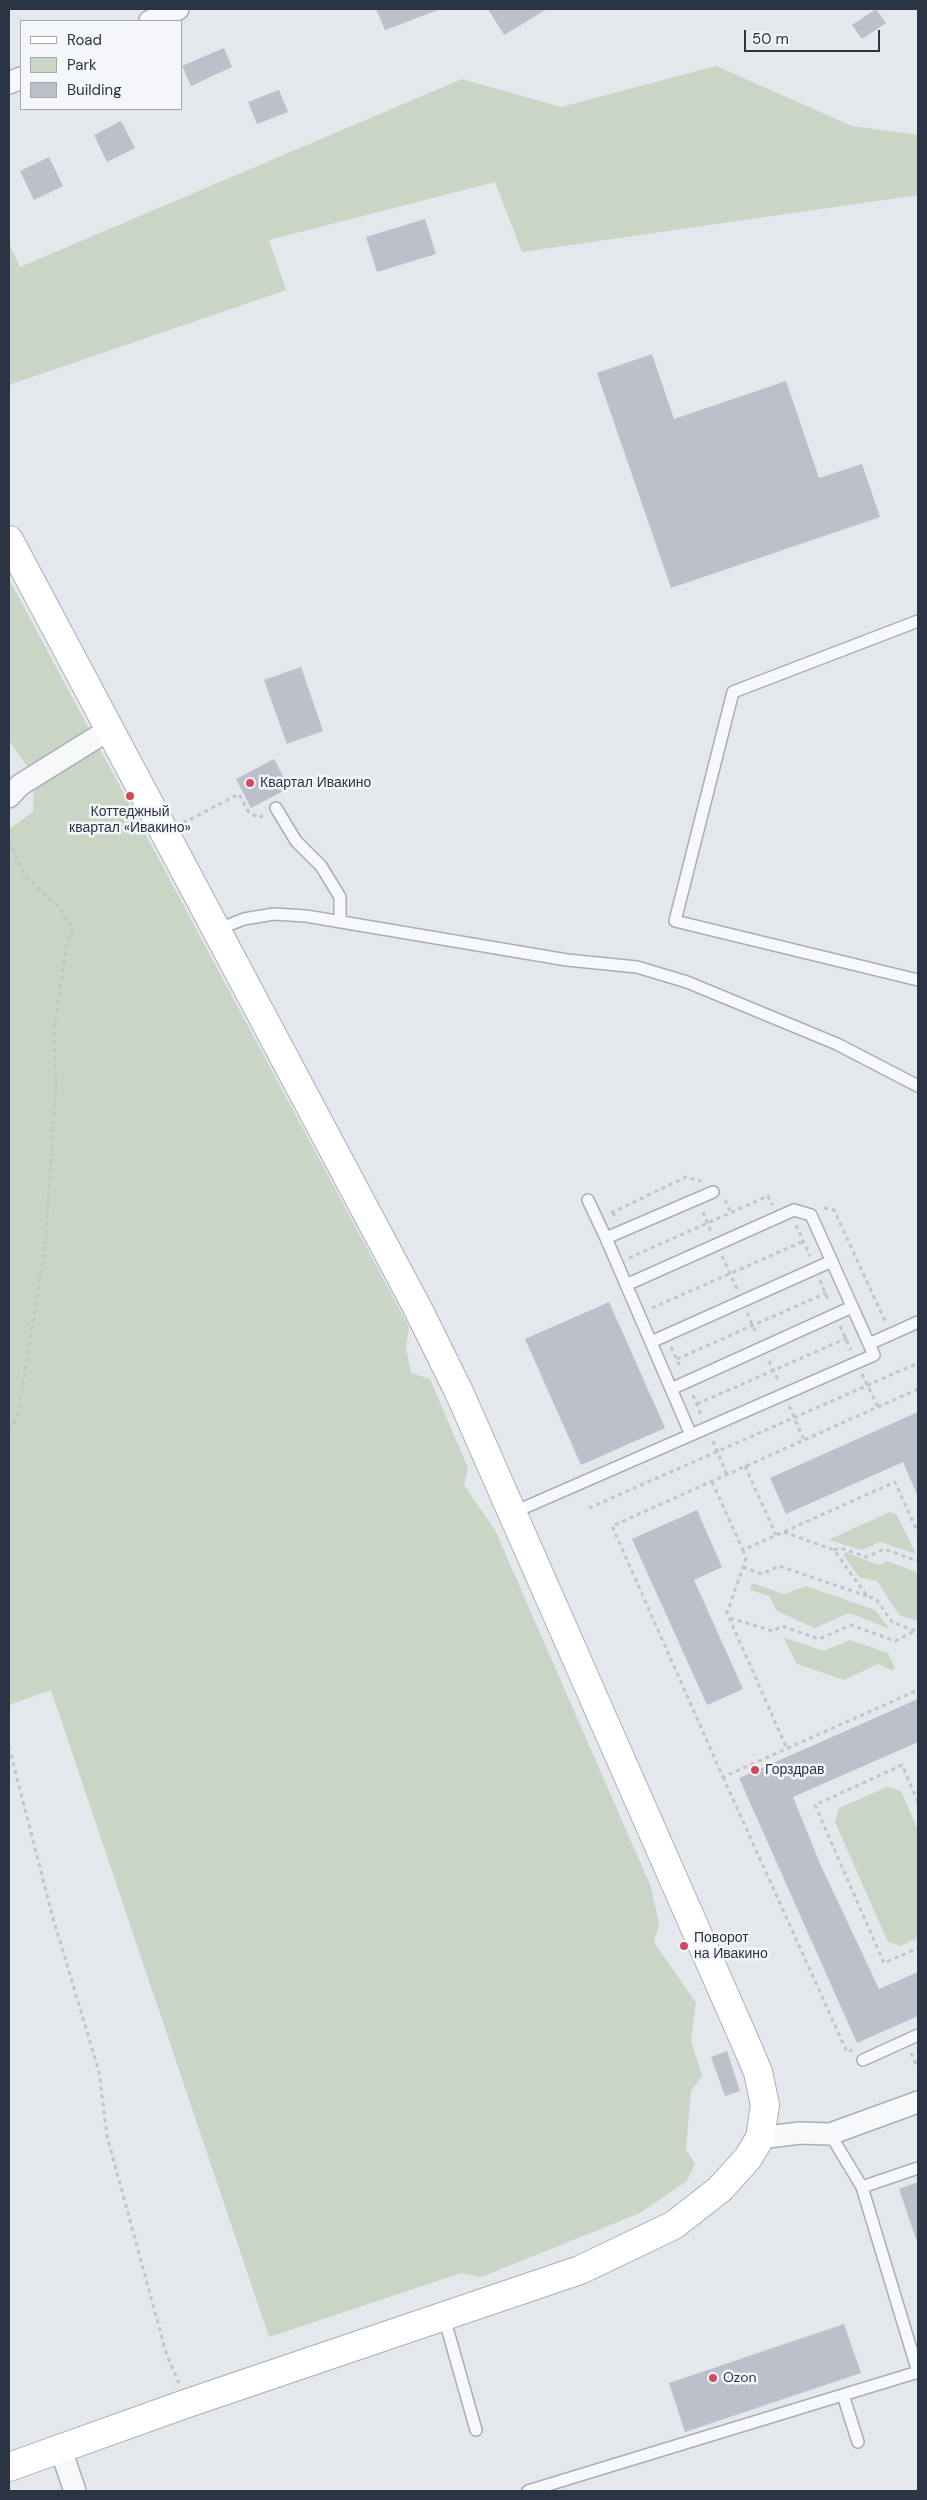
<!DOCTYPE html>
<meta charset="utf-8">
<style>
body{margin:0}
#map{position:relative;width:927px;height:2500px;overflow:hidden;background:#e4e7ec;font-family:"DM Sans",sans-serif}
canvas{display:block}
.frame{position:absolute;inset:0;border:10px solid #2b3445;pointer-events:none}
.legend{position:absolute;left:20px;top:20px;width:162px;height:90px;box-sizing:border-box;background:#f4f6f9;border:1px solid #a4a8b1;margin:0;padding:6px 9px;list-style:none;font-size:15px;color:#2b3445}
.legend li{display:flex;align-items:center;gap:10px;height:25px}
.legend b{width:25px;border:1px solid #a4a8b1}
.scale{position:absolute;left:744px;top:30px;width:136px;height:22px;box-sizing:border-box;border:2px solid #2b3445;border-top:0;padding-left:6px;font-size:15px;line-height:18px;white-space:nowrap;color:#2b3445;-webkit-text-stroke:4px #f4f6f9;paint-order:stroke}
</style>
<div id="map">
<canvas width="927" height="2500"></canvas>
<div class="frame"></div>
<ul class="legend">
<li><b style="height:6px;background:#fff"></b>Road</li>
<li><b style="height:14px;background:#c9d6c5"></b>Park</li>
<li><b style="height:14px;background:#bbc0ca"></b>Building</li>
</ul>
<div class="scale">50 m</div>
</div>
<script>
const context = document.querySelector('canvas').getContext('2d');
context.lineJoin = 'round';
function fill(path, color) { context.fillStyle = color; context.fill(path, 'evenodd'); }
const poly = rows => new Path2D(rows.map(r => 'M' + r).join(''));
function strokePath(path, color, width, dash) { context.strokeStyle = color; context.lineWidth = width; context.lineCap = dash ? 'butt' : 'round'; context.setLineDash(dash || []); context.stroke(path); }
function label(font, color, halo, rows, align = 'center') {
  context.font = font + ' "DM Sans",sans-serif'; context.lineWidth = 5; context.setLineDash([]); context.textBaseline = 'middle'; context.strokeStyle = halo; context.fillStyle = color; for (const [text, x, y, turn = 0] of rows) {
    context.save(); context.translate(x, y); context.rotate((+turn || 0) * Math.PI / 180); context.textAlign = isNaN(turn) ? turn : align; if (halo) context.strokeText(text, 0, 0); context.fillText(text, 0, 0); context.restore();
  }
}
fill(poly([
 [716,66,852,126,918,135,918,195,522,252,495,182,269,240,286,290,9,385,9,243,20,267,462,79,561,107],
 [9,579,409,1327,406,1348,411,1373,430,1379,468,1468,464,1485,495,1530,651,1887,659,1924,654,1942,696,2003,691,2040,702,2076,691,2091,686,2149,695,2164,687,2181,640,2213,481,2277,461,2273,269,2337,51,1690,9,1705,9,829,33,812,34,776,9,741],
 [890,1512,897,1515,916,1554,880,1542,862,1550,828,1540],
 [845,1552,879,1565,887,1561,916,1572,918,1578,918,1621,899,1615,877,1581,859,1577,844,1556],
 [752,1583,784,1594,806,1586,875,1610,890,1629,849,1613,815,1628,777,1611,769,1596,750,1590],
 [783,1637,824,1651,850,1640,888,1653,895,1668,891,1670,878,1664,844,1680,797,1664],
 [887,1787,901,1791,918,1830,918,1938,900,1946,888,1942,835,1822,839,1808]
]), '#c9d6c5');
fill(poly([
 [376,9,438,9,438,10,385,30],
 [488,9,547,9,504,35],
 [876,9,886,23,862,39,852,25],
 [224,48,232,67,191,86,182,66],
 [279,90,288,112,257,124,248,102],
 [121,121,135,148,107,162,94,135],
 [49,157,63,186,34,200,20,171],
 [425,219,436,254,377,272,366,237],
 [652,354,674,419,786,381,819,478,862,464,880,517,671,588,597,373],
 [301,667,323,731,287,744,264,680],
 [274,759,289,788,251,808,236,779],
 [609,1302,665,1428,581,1465,525,1339],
 [918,1412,918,1497,903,1462,786,1514,770,1478],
 [697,1510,722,1567,694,1580,743,1689,707,1705,632,1539],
 [918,1699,918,1742,793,1797,821,1866,879,1989,918,1972,918,2016,857,2043,739,1778],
 [727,2051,740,2091,725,2096,711,2057],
 [918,2182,918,2239,916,2239,899,2189],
 [844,2324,861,2373,685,2432,669,2383]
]), '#bbc0ca');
const lane = poly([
 [918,621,733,692,675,921,918,980],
 [276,808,296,841,321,866,340,897,340,922],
 [216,930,244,919,274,914,306,916,567,960,637,967,687,982,837,1044,918,1086],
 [588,1200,606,1238],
 [626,1285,794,1210,811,1215,869,1344],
 [651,1342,832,1261],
 [671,1389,852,1307],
 [691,1435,606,1238,713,1192],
 [512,1513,874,1355,869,1344,918,1322],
 [863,2060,918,2035],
 [830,2134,862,2187],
 [918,2168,862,2187,918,2372],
 [444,2317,476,2430],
 [843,2395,858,2442],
 [528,2491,918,2372]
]);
const street = poly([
 [150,21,178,9],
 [9,83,21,78],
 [9,797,20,785,110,729],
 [760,2138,800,2133,830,2134,918,2102],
 [61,2450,75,2491]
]);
const secondary = poly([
 [9,540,418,1309,459,1392,743,2037,758,2072,765,2105,760,2138,748,2158,720,2189,674,2225,580,2270,188,2403,9,2467]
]);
strokePath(lane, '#a9aeb7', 14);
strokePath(street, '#a9aeb7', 24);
strokePath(secondary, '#a9aeb7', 30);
strokePath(poly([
 [183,823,239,794,248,811,258,818,264,815],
 [9,840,25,876,58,906,73,928,66,948,54,1028,56,1085,45,1248,18,1413,9,1434],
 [725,1200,731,1213],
 [824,1208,834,1210,885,1321],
 [613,1212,616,1220],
 [703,1212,711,1232],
 [611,1213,686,1177,701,1181],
 [796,1225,810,1256],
 [722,1256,737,1289],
 [629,1258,768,1196,772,1205],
 [820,1280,829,1302],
 [652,1308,804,1241],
 [747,1313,757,1335],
 [840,1326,851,1350],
 [671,1347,681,1369],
 [677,1359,826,1293],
 [769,1361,779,1382],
 [862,1374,878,1407],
 [918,1389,612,1526,723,1777,918,1690],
 [693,1395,702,1417],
 [697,1404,847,1338],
 [789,1406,804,1440],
 [713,1441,727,1475],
 [745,1466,776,1535],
 [712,1482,743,1550,895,1482,918,1533],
 [589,1508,918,1363],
 [784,1532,834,1550,867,1596,876,1599,892,1622,918,1632],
 [743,1550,746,1559,727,1613,787,1749],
 [834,1550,841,1548,867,1557,884,1549,918,1561],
 [743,1567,762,1574,779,1566,867,1596],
 [730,1618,773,1631,782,1626,819,1639,851,1625,895,1641,915,1631],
 [9,1747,53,1918,99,2072,107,2136,167,2356,179,2383],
 [723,1777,847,2052,852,2050],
 [918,1802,902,1765,815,1805,884,1963,918,1948],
 [911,2053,916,2064,918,2063]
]), '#c2c5cb', 3, [4, 4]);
strokePath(lane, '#f7f8fa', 11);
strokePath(street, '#f7f8fa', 21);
strokePath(secondary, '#fff', 28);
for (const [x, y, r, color] of [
 [250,783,5,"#d1495b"],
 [130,796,5,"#d1495b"],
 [755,1770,5,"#d1495b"],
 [684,1946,5,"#d1495b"],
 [713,2378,5,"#d1495b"]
]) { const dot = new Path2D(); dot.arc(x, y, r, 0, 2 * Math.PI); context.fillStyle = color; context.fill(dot); strokePath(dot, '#f4f6f9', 2); }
label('14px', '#2b3445', '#f4f6f9', [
 ["Квартал Ивакино",260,783],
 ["Коттеджный",130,812,"center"],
 ["квартал «Ивакино»",130,828,"center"],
 ["Горздрав",765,1770],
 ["Поворот",694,1938],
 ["на Ивакино",694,1954],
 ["Ozon",723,2378]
], 'left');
</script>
